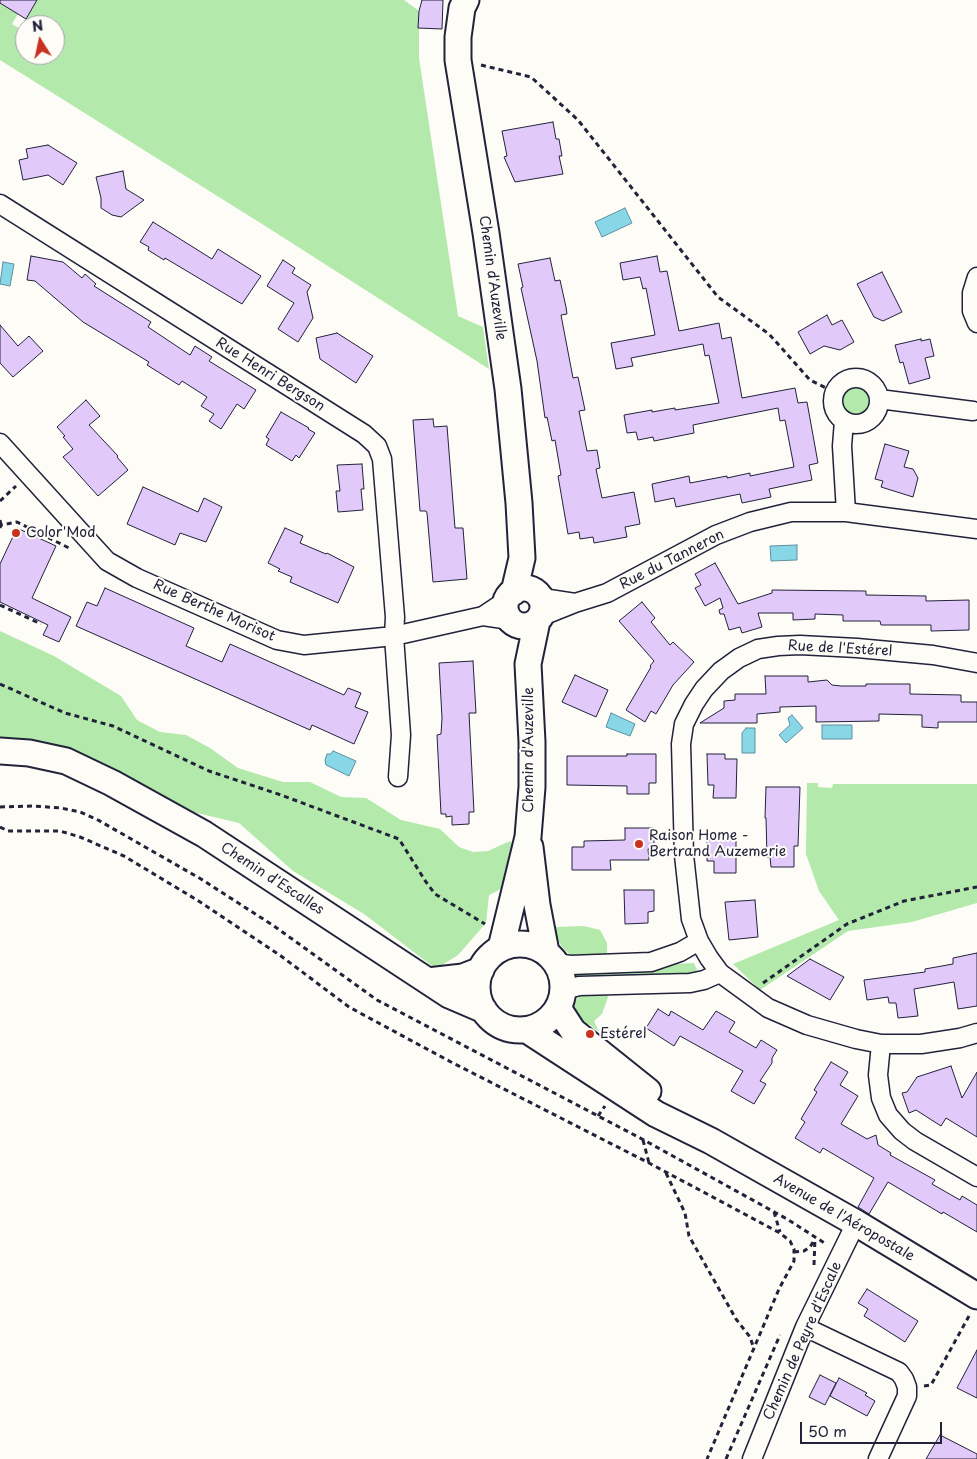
<!DOCTYPE html>
<meta charset="utf-8">
<style>
body{margin:0}
#map{position:relative;width:977px;height:1459px;overflow:hidden;background:#fdfcf7;font-family:"Playpen Sans",sans-serif}
canvas{display:block}
.north{position:absolute;left:15px;top:15px;width:50px;height:50px;box-sizing:border-box;background:#fdfcf7;border:1px solid #a5a5ac;border-radius:50%;rotate:350deg;font-size:14px;font-weight:700;line-height:20px;text-align:center;color:#22223b}
.north::after{content:'';display:block;margin:auto;width:18px;height:22px;background:#c8321e;clip-path:polygon(50% 0,100% 100%,50% 72%,0 100%)}
.scale{position:absolute;left:800px;top:1422px;width:142px;height:22px;box-sizing:border-box;border:2px solid #22223b;border-top:0;padding-left:6px;font-size:15px;line-height:18px;white-space:nowrap;color:#22223b;-webkit-text-stroke:4px #fdfcf7;paint-order:stroke}
</style>
<div id="map">
<canvas width="977" height="1459"></canvas>
<div class="north">N</div>
<div class="scale">50 m</div>
</div>
<script>
const context = document.querySelector('canvas').getContext('2d');
context.lineJoin = 'round';
function fill(path, color) { context.fillStyle = color; context.fill(path, 'evenodd'); }
const poly = rows => new Path2D(rows.map(r => 'M' + r).join(''));
function strokePath(path, color, width, dash) { context.strokeStyle = color; context.lineWidth = width; context.lineCap = dash ? 'butt' : 'round'; context.setLineDash(dash || []); context.stroke(path); }
function label(font, color, halo, rows, align = 'center') {
  context.font = font + ' "Playpen Sans",sans-serif'; context.lineWidth = 4; context.setLineDash([]); context.textBaseline = 'middle'; context.strokeStyle = halo; context.fillStyle = color; for (const [text, x, y, turn = 0] of rows) {
    context.save(); context.translate(x, y); context.rotate((+turn || 0) * Math.PI / 180); context.textAlign = isNaN(turn) ? turn : align; if (halo) context.strokeText(text, 0, 0); context.fillText(text, 0, 0); context.restore();
  }
}
fill(poly([
 [37,0,404,0,419,11,419,58,458,316,483,327,489,369,270,229,0,60,0,3,18,14,12,24,20,29],
 [25,25,55,25,55,55,25,55],
 '840 401a15 15 0 1 1 30 0a15 15 0 1 1-30 0Z',
 [0,631,54,656,121,696,137,720,160,732,186,735,210,748,238,768,283,782,310,782,341,797,366,798,401,820,440,829,459,847,473,852,488,851,510,841,517,851,509,885,489,895,486,923,458,955,436,969,364,914,293,871,239,823,193,812,143,788,0,744],
 [807,783,818,783,818,787,832,788,833,784,977,784,977,903,912,922,848,931,760,990,733,964,839,920,819,891,806,854],
 [584,926,600,930,607,943,607,959,570,955,562,947,556,937,556,927],
 [694,963,697,970,694,976,576,978,575,972,580,969],
 [607,991,608,997,602,1014,594,1021,599,1032,589,1024,584,1029,574,1013,574,1003,583,992]
]), '#b3e9ab');
const water = poly([
 [625,208,632,223,602,237,595,222,625,208],
 [3,262,14,264,10,286,0,284,3,262],
 [797,545,797,560,771,561,770,546,797,545],
 [611,713,635,724,630,736,606,727,611,713],
 [792,715,803,728,786,743,779,735,790,725,788,718,792,715],
 [822,725,852,725,852,739,822,739,822,725],
 [746,728,755,728,755,753,742,753,742,733,746,728],
 [333,751,356,761,349,776,326,765,325,760,327,754,331,754,333,751]
]);
fill(water, '#88d7e7');
strokePath(water, '#5f8fa2', 1);
const building = poly([
 [0,0,37,0,26,19,0,3,0,0],
 [422,0,443,0,442,29,418,28,419,11,422,0],
 [553,122,556,139,559,139,562,156,559,156,563,174,515,182,504,157,507,156,502,131,553,122],
 [48,145,77,163,63,185,48,175,23,180,19,160,28,158,26,149,48,145],
 [123,171,126,189,144,200,121,217,112,215,101,208,101,198,96,177,123,171],
 [153,222,212,259,218,249,261,276,242,304,165,258,164,260,148,250,149,247,140,242,153,222],
 [31,256,63,262,82,278,85,274,96,284,94,286,151,322,148,327,190,355,195,346,212,357,209,361,256,390,244,409,237,404,221,429,209,421,214,414,201,406,207,397,182,381,179,385,147,365,149,362,83,322,35,281,27,280,31,256],
 [657,256,660,272,667,271,679,331,719,323,722,339,731,337,742,398,795,388,798,403,807,402,818,463,809,465,812,480,769,489,771,497,742,503,740,494,676,507,674,498,655,502,652,484,689,476,690,483,727,476,727,478,750,473,750,476,794,467,785,420,780,421,778,408,693,425,694,433,654,441,653,437,638,440,636,432,627,433,624,415,652,410,652,412,675,408,675,410,719,403,709,355,705,356,703,344,631,358,633,366,616,369,611,343,655,335,646,288,643,289,640,277,623,280,620,263,657,256],
 [550,258,555,281,560,280,566,307,567,314,561,315,573,378,578,377,585,410,579,411,587,451,597,450,600,468,596,469,602,498,634,492,640,524,625,527,627,537,594,543,593,537,580,539,579,532,568,534,558,476,561,475,555,440,552,441,547,417,545,418,537,361,521,288,523,287,518,264,550,258],
 [283,260,295,268,292,273,311,285,307,292,313,318,298,342,278,329,294,303,267,286,283,260],
 [882,272,902,312,883,321,874,317,857,284,882,272],
 [827,315,832,325,842,320,854,342,840,350,824,346,810,354,798,332,827,315],
 [0,325,18,346,29,336,43,351,13,377,0,363,0,325],
 [337,333,373,356,356,383,320,359,316,338,337,333],
 [921,339,921,341,930,339,934,356,925,358,930,378,909,384,903,362,900,363,895,345,921,339],
 [86,400,100,416,89,425,118,456,117,457,128,470,98,496,63,457,73,449,63,437,65,436,57,427,86,400],
 [281,412,309,428,308,429,315,433,299,458,296,455,292,461,266,445,269,439,266,437,281,412],
 [433,419,434,427,447,426,455,528,463,528,467,579,433,582,427,513,426,511,420,511,413,420,433,419],
 [885,444,909,451,904,467,913,469,918,478,913,497,881,487,883,481,875,479,885,444],
 [362,464,364,489,361,489,363,510,338,512,336,491,340,491,337,465,362,464],
 [143,487,198,512,204,498,222,507,206,542,180,533,175,545,127,524,143,487],
 [17,528,56,546,32,598,71,617,59,642,43,635,48,625,0,602,0,564,17,528],
 [285,528,303,536,300,543,326,554,327,553,354,567,338,603,290,582,292,577,278,571,280,569,268,563,285,528],
 [715,563,738,604,772,593,772,590,866,591,866,595,926,596,926,601,969,600,969,630,931,631,931,625,881,625,880,621,843,621,843,615,815,614,815,619,793,620,793,613,758,613,762,627,742,633,740,627,729,630,724,614,720,614,719,610,723,608,720,598,705,606,695,588,701,585,695,574,715,563],
 [105,588,194,628,186,646,222,662,230,644,344,695,348,688,361,693,355,707,368,712,354,744,312,725,310,730,76,626,87,602,97,606,105,588],
 [642,602,655,618,651,622,670,645,673,642,694,662,673,685,656,714,651,711,645,722,626,710,651,667,650,666,654,661,619,621,642,602],
 [473,661,476,713,469,713,474,812,469,812,469,824,452,825,452,816,446,817,446,814,441,814,437,735,441,734,442,718,439,663,473,661],
 [575,675,608,690,596,717,562,702,575,675],
 [765,676,808,676,808,682,827,680,832,685,841,686,866,686,866,684,910,684,910,694,961,695,961,702,977,702,977,722,938,722,938,728,922,727,922,715,879,714,879,721,816,722,816,706,780,707,780,712,757,714,757,723,700,723,724,708,724,701,735,700,735,694,766,694,765,676],
 [627,754,656,754,656,783,649,783,649,794,627,794,627,786,567,785,567,756,627,756,627,754],
 [707,754,725,754,725,759,737,759,736,798,713,798,714,785,708,785,707,754],
 [766,787,800,787,798,846,794,846,794,867,771,867,770,857,767,857,766,818,765,818,766,787],
 [625,828,654,828,654,849,648,849,649,860,610,860,611,870,572,870,572,847,584,847,584,841,625,840,625,828],
 [707,840,736,840,736,873,714,873,714,861,707,861,707,840],
 [624,890,654,890,654,911,648,912,648,923,625,924,624,890],
 [755,900,758,937,729,940,725,902,755,900],
 [977,953,977,1006,958,1009,954,982,914,989,918,1016,898,1018,896,1003,889,1003,888,997,867,1000,864,980,925,972,925,969,953,964,953,958,977,953],
 [810,959,844,977,830,1000,787,976,810,959],
 [658,1009,669,1016,671,1011,703,1030,716,1011,735,1022,729,1032,756,1048,761,1040,777,1050,772,1058,772,1063,760,1081,766,1084,754,1104,731,1091,743,1071,680,1036,674,1046,646,1028,658,1009],
 [831,1062,848,1072,840,1085,858,1096,841,1124,867,1139,876,1135,878,1145,891,1153,890,1155,935,1180,932,1184,960,1200,962,1196,977,1205,977,1232,943,1212,942,1214,888,1182,869,1214,858,1207,874,1178,823,1148,820,1153,795,1138,805,1122,801,1119,817,1092,814,1090,831,1062],
 [951,1066,962,1098,977,1072,977,1137,946,1118,941,1126,916,1110,909,1113,902,1093,907,1092,917,1077,951,1066],
 [867,1289,918,1321,905,1342,864,1316,868,1309,858,1303,867,1289],
 [977,1350,977,1398,957,1388,977,1350],
 [820,1375,836,1383,825,1405,809,1397,820,1375],
 [839,1378,867,1393,865,1395,875,1401,867,1416,830,1396,839,1378],
 [940,1435,977,1454,977,1459,926,1459,940,1435]
]);
fill(building, '#e1c9f9');
strokePath(building, '#22223b', 1);
const street = poly([
 [0,204,364,434,377,446,382,459,395,617,394,636,401,735,398,777],
 [977,277,972,293,972,311,977,323],
 '833 401a23 23 0 1 1 46 0a23 23 0 1 1-46 0Z',
 [879,399,973,411],
 [844,421,842,446,846,512],
 [0,443,107,561,137,578,277,640,304,645,394,636,483,616,507,600],
 [537,594,549,599,575,603],
 [483,616,510,620],
 [540,617,575,603,607,593,716,535,750,522,791,512,846,512,977,529],
 [977,663,933,655,857,648,800,645,778,646,758,649,739,658,721,671,704,689,694,704,684,724,681,744,684,855,691,919,699,941,709,958,720,973,768,1008,807,1025,856,1039,881,1044,921,1044,960,1038,977,1033],
 [556,963,570,965,651,962,680,952,699,941],
 [564,990,579,986,690,983,704,980,720,973],
 [881,1044,878,1075,881,1098,888,1115,902,1131,915,1141,977,1177],
 [805,1327,899,1372,904,1379,907,1387,907,1396,878,1459],
 [752,1459,805,1327,856,1223]
]);
const secondary = poly([
 [466,0,462,8,458,37,458,60,486,233,508,389,519,503,522,558,514,592],
 '505 607a19 19 0 1 1 38 0a19 19 0 1 1-38 0Z',
 [0,751,29,753,66,761,112,783,204,834,449,995,484,1010],
 [530,847,537,905,546,952],
 '477 987a43 43 0 1 1 86 0a43 43 0 1 1-86 0Z',
 [501,948,528,837,532,787,532,742,528,664,537,621],
 [428,981,463,977,481,970],
 [558,1008,573,1031,648,1091],
 [527,1030,656,1114,711,1141,856,1223,977,1296]
]);
strokePath(street, '#22223b', 21);
strokePath(secondary, '#22223b', 29);
strokePath(poly([
 [481,65,531,77,578,120,718,297,769,334,810,380,834,392],
 [0,501,16,486],
 [0,520,1,525],
 [0,528,1,525,17,522,69,548],
 [0,605,41,624],
 [0,684,65,713,113,726,209,771,281,795,399,839,426,882,435,894,485,924],
 [0,807,34,806,61,808,80,812,98,820,201,879,274,926,377,1000,642,1139,787,1219,826,1244],
 [0,827,8,831,60,831,80,837,124,856,197,900,281,956,349,1007,451,1062,649,1163,780,1233,790,1241,794,1249,794,1261,779,1289,707,1459],
 [763,983,847,924,904,901,977,887],
 [598,1116,605,1106],
 [643,1140,649,1163],
 [666,1173,685,1213,689,1236,736,1319,750,1337,754,1349],
 [774,1212,780,1232],
 [794,1252,804,1251,810,1247,815,1239],
 [814,1265,815,1238],
 [924,1386,931,1385,969,1316],
 [726,1459,780,1335]
]), '#22223b', 3, [5, 4]);
strokePath(street, '#fdfcf7', 18);
strokePath(secondary, '#fdfcf7', 25);
for (const [x, y, r, color] of [
 [16,533,5,"#c8321e"],
 [639,844,5,"#c8321e"],
 [590,1034,5,"#c8321e"]
]) { const dot = new Path2D(); dot.arc(x, y, r, 0, 2 * Math.PI); context.fillStyle = color; context.fill(dot); strokePath(dot, '#fdfcf7', 2); }
label('14px', '#22223b', '#fdfcf7', [
 ["Chemin d'Auzeville",492,278,82],
 ["Rue Henri Bergson",270,375,32],
 ["Rue du Tanneron",672,560,-27],
 ["Rue Berthe Morisot",214,611,24],
 ["Rue de l'Estérel",840,649,3],
 ["Chemin d'Auzeville",529,750,-90],
 ["Chemin d'Escalles",272,879,33],
 ["Avenue de l'Aéropostale",844,1218,30],
 ["Chemin de Peyre d'Escale",803,1341,-66]
]);
label('14px', '#22223b', '#fdfcf7', [
 ["Color'Mod",26,533],
 ["Raison Home -",649,836],
 ["Bertrand Auzemerie",649,852],
 ["Estérel",600,1034]
], 'left');
</script>
